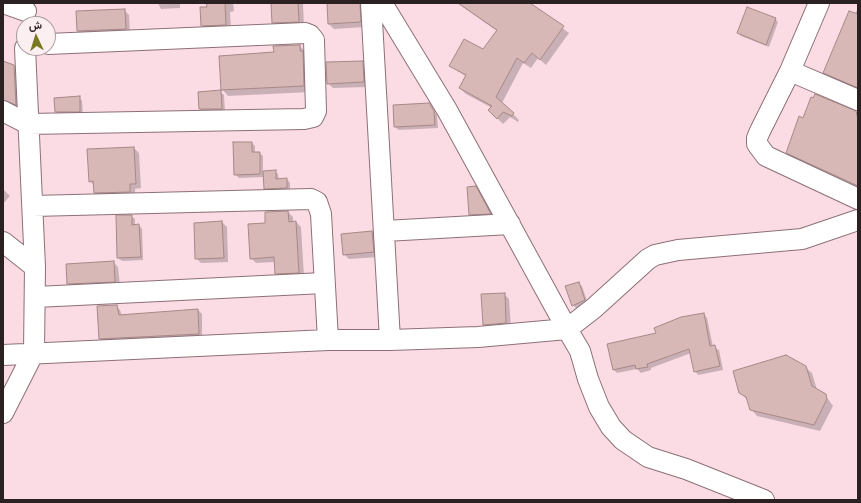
<!DOCTYPE html>
<meta charset="utf-8">
<style>
body{margin:0}
#map{position:relative;width:861px;height:503px;overflow:hidden;background:#fcdce4;font-family:"Space Grotesk",Vazirmatn,sans-serif}
canvas{display:block}
.frame{position:absolute;inset:0;border:4px solid #2b2022;pointer-events:none}
.north{position:absolute;left:16px;top:16px;width:40px;height:40px;box-sizing:border-box;background:#fceff2;border:1px solid #a89c9f;border-radius:50%;rotate:356deg;font-size:11px;font-weight:700;line-height:16px;text-align:center;color:#2b2022}
.north::after{content:'';display:block;margin:auto;width:14px;height:18px;background:#7a7921;clip-path:polygon(50% 0,100% 100%,50% 72%,0 100%)}
</style>
<div id="map">
<canvas width="861" height="503"></canvas>
<div class="frame"></div>
<div class="north">ش</div>
</div>
<script>
const context = document.querySelector('canvas').getContext('2d');
context.lineJoin = 'round';
function fill(path, color) { context.fillStyle = color; context.fill(path, 'evenodd'); }
const poly = rows => new Path2D(rows.map(r => 'M' + r).join(''));
function strokePath(path, color, width, dash) { context.strokeStyle = color; context.lineWidth = width; context.lineCap = dash ? 'butt' : 'round'; context.setLineDash(dash || []); context.stroke(path); }
fill(poly([
 [158,3,180,3,180,8,161,9],
 [207,3,233,3,234,11,230,12,231,29,207,30,202,25],
 [272,3,303,3,304,26,278,27,273,22],
 [328,3,366,3,365,27,334,29,329,24],
 [457,3,529,3,569,33,546,65,538,58,531,68,523,63,502,103,519,120,518,122,510,117,503,124,489,110,492,108,466,94,460,88,467,77,450,66,483,51,497,31],
 [858,8,858,90,830,79,824,72],
 [124,10,129,15,130,34,83,36,78,31],
 [775,19,778,22,769,47,741,36,738,33],
 [300,46,306,52,310,92,228,96,222,89,275,53],
 [3,62,14,66,19,71,21,109,3,106],
 [362,62,367,67,368,87,333,88,328,83],
 [220,92,224,95,225,112,203,112,200,109],
 [79,97,82,101,83,114,59,115,56,112],
 [429,104,437,115,438,128,399,130,395,127],
 [854,112,858,112,858,189,794,159,788,153,804,119],
 [252,143,255,146,255,153,259,153,263,156,263,172,275,171,278,174,279,180,287,179,290,183,290,191,268,192,265,188,264,177,239,178,235,174],
 [134,148,139,153,141,188,135,189,135,197,100,198,95,193,95,186,90,181],
 [475,187,480,192,495,218,475,219,470,214],
 [3,189,10,196,3,204],
 [288,212,293,217,293,222,296,222,301,227,304,277,281,278,276,273,275,262,256,263,251,258,266,224],
 [131,216,135,219,135,226,139,225,142,229,143,260,122,261,118,258],
 [222,222,227,227,228,262,201,263,196,258],
 [372,232,377,237,378,257,349,259,344,254],
 [113,262,118,267,120,286,73,288,68,284],
 [578,283,582,286,588,304,576,308,573,305],
 [504,294,509,299,511,328,489,330,484,325],
 [116,306,120,310,122,316,198,310,202,314,202,338,104,343,100,339],
 [704,314,707,318,713,347,719,350,723,370,698,375,695,371,691,353,651,368,651,370,641,373,637,369,617,373,613,369,657,333],
 [805,367,812,373,817,390,825,395,833,406,820,431,757,416,751,409,747,399,740,393]
]), '#0003');
const building = poly([
 [206,3,225,3,226,25,201,26,200,7,207,7,206,3],
 [271,3,298,3,299,22,272,23,271,3],
 [327,3,360,3,361,22,328,24,327,3],
 [458,3,530,3,564,26,540,60,532,53,524,63,517,58,496,97,514,113,512,116,503,112,497,119,488,110,492,106,459,88,466,75,449,66,464,39,483,49,497,30,458,3],
 [747,7,776,18,766,45,737,33,747,7],
 [125,9,126,29,77,31,76,11,125,9],
 [849,11,858,14,858,88,823,73,849,11],
 [300,45,300,51,303,51,304,86,221,90,219,56,274,52,273,46,300,45],
 [3,61,14,65,16,105,3,100,3,61],
 [363,61,364,82,327,84,326,62,363,61],
 [221,90,222,109,199,109,198,92,221,90],
 [815,94,856,111,858,119,858,186,786,153,799,116,803,118,811,97,813,98,815,94],
 [80,96,80,112,55,112,54,98,80,96],
 [429,103,434,111,435,125,394,127,393,105,429,103],
 [233,142,252,142,252,152,260,152,260,174,234,175,233,142],
 [134,147,136,184,130,184,130,192,94,193,93,181,89,182,87,149,134,147],
 [276,170,276,179,287,178,287,188,264,189,263,171,276,170],
 [476,186,491,214,469,215,467,187,476,186],
 [288,211,289,222,296,221,299,273,275,274,274,257,250,259,248,224,265,223,265,212,288,211],
 [116,215,132,215,132,225,139,224,141,257,117,258,116,215],
 [222,221,224,258,195,259,194,223,222,221],
 [372,231,374,252,343,255,341,234,372,231],
 [114,261,115,282,67,284,66,264,114,261],
 [579,282,585,300,572,306,565,286,579,282],
 [505,293,506,323,483,325,481,294,505,293],
 [117,305,119,315,198,309,199,334,99,339,97,306,117,305],
 [704,313,710,346,715,345,720,366,694,372,689,349,647,364,648,367,636,369,635,365,613,370,607,344,656,333,654,328,681,317,704,313],
 [786,355,806,366,812,386,826,394,827,399,814,425,750,410,746,397,739,393,733,371,786,355]
]);
fill(building, '#d8b8b6');
strokePath(building, '#a68886', 1);
const minor = poly([
 [3,3,26,11],
 [371,3,390,340],
 [819,3,790,71,760,131,757,138,757,144,766,156,858,199],
 [790,71,858,100],
 [3,111,28,124,304,119,313,117,316,111,314,40,310,35,305,33,48,44],
 [33,206,311,199,317,202,321,214,328,340],
 [385,231,510,224],
 [3,242,35,267],
 [36,297,324,283],
 [3,355,328,340,390,340,478,337,567,329,447,110,382,3],
 [3,413,34,352,35,267,25,48],
 [764,500,686,469,648,457,623,440,611,427,599,407,588,379,580,351,567,329,594,308,648,259,655,255,678,250,802,239,858,220]
]);
strokePath(minor, '#8c7077', 22);
strokePath(minor, '#fff', 20);
</script>
